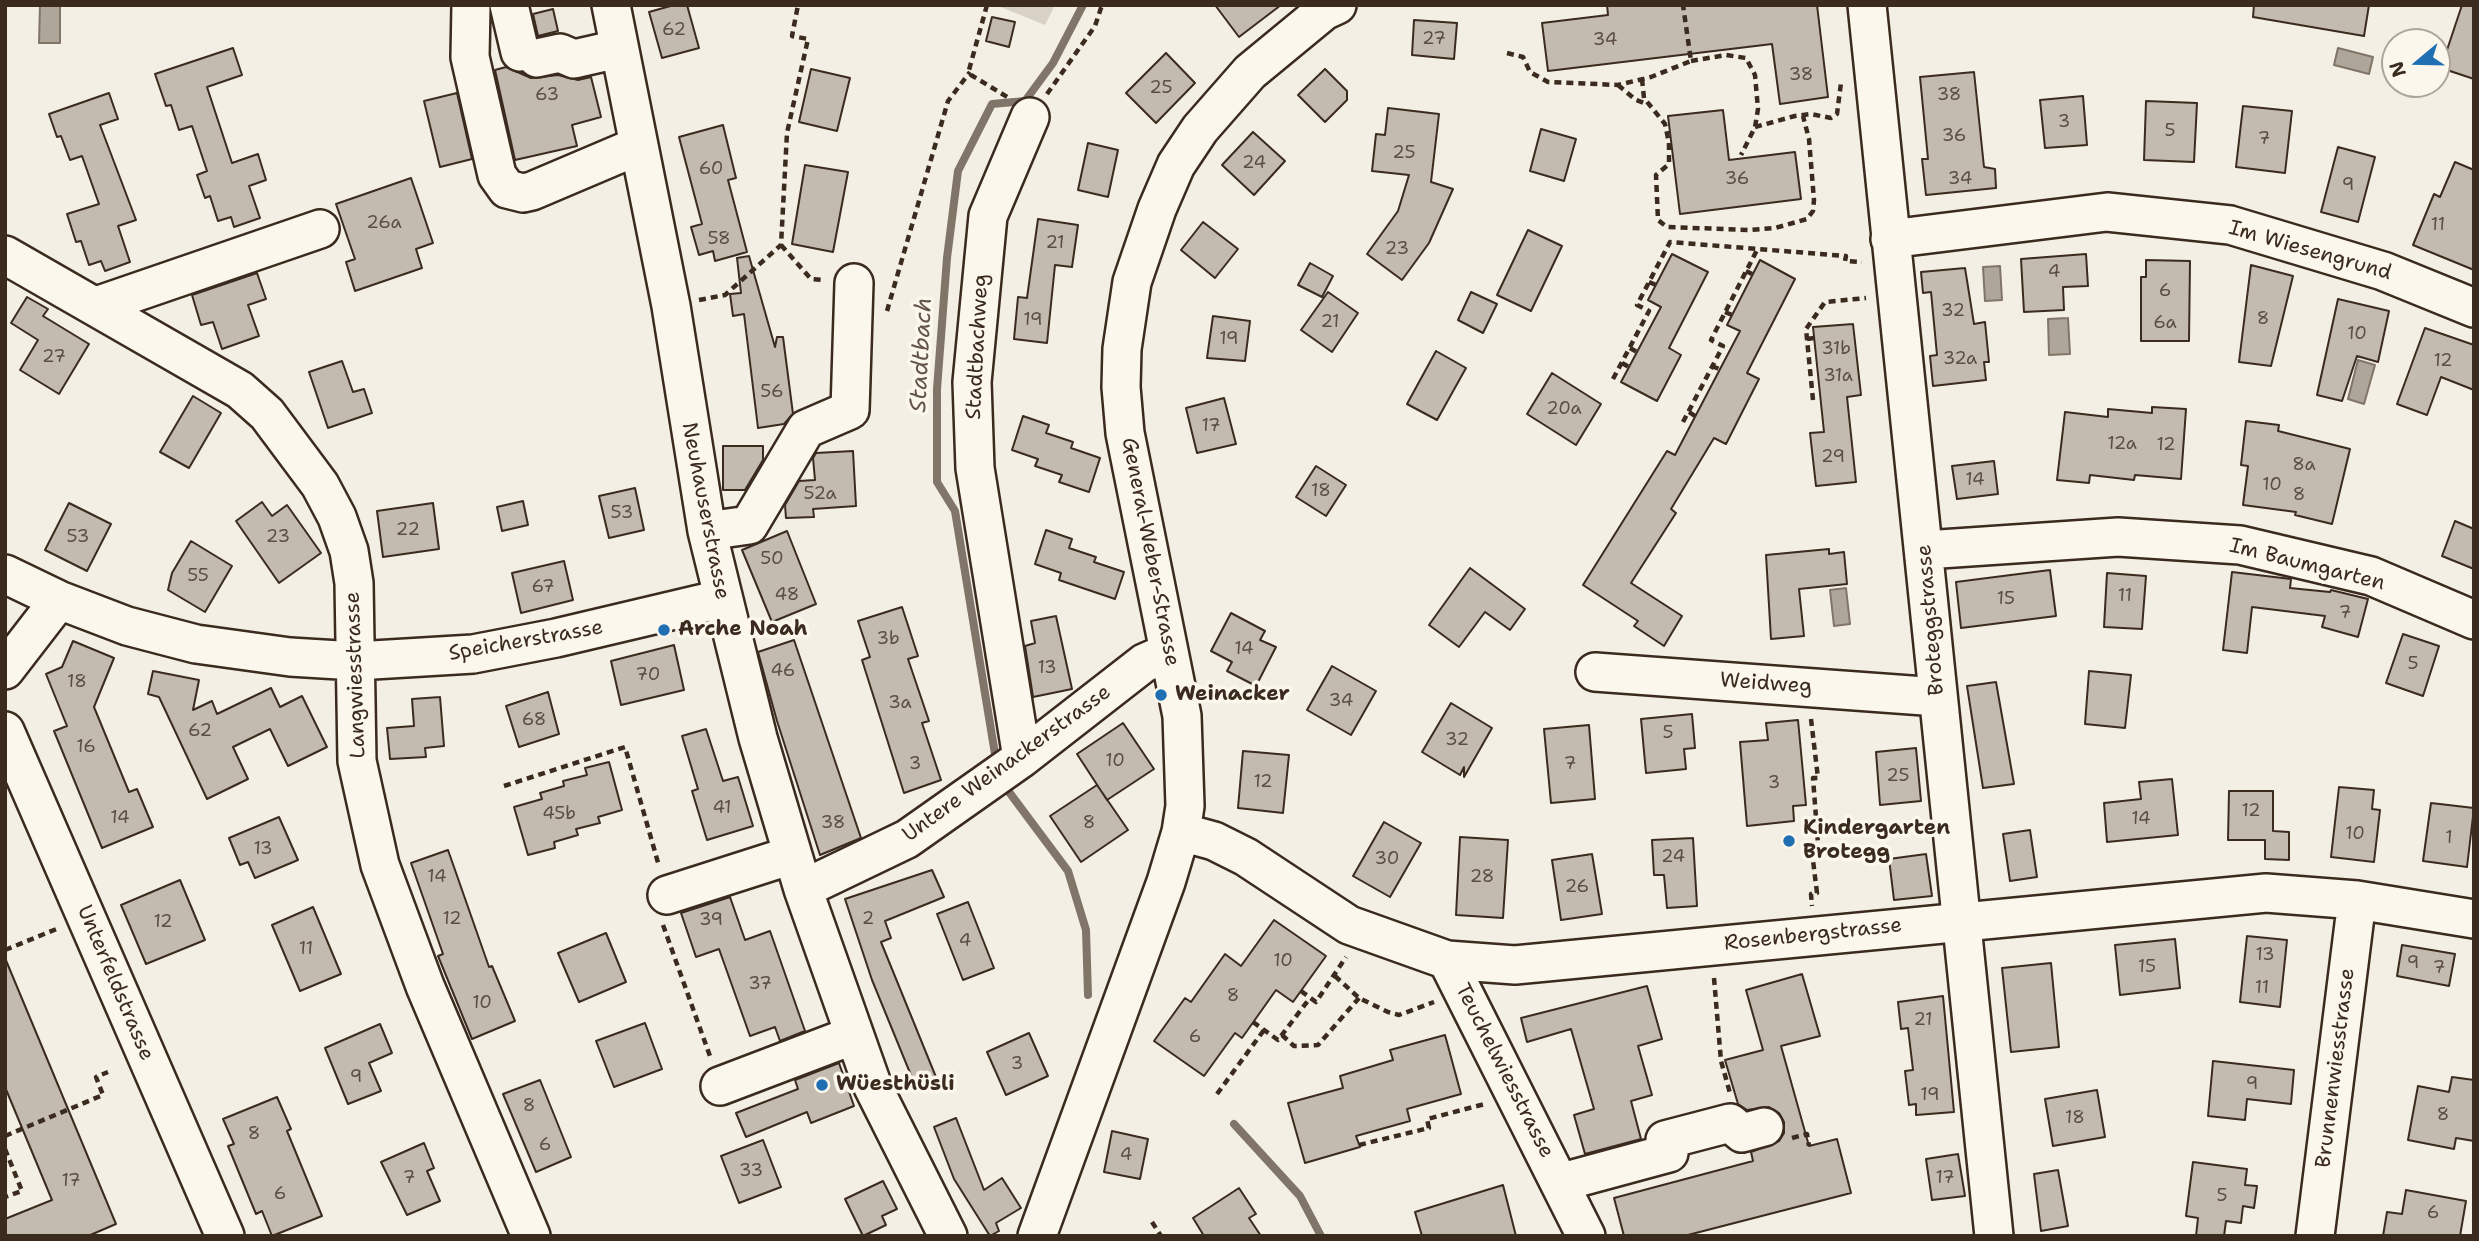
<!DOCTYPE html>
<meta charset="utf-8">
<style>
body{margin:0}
#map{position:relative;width:2479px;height:1241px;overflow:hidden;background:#f3efe4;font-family:"Shantell Sans",sans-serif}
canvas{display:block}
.frame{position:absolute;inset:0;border:7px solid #3b2a1e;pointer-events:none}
.north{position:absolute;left:2381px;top:28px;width:70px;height:70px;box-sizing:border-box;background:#fbf7ec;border:2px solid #aea59a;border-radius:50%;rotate:251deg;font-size:19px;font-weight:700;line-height:28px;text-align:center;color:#3b2a1e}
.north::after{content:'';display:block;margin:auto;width:24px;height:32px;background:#1f6fb2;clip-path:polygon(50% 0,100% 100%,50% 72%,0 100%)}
</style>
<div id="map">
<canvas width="2479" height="1241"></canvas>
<div class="frame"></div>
<div class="north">N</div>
</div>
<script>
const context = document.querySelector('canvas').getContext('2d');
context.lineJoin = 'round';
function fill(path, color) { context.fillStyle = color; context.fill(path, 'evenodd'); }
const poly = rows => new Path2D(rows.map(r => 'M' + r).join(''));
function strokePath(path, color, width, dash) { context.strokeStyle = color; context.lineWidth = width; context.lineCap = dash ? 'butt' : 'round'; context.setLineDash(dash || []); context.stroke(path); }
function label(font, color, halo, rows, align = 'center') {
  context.font = font + ' "Shantell Sans",sans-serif'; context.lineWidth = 7; context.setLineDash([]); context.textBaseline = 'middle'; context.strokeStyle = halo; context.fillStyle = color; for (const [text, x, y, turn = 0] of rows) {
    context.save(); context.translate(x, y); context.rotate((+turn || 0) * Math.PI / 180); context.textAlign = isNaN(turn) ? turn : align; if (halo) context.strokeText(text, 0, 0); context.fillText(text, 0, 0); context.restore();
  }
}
fill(poly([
 [996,5,1055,5,1045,25]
]), '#d8d1c6');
const water = poly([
 [40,5,60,5,60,43,39,43,40,5],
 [2338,48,2373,57,2369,74,2334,65,2338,48],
 [2000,266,2002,300,1985,301,1983,267,2000,266],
 [2068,318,2070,354,2049,355,2048,319,2068,318],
 [2358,360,2375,365,2364,404,2348,399,2358,360],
 [1846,588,1850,624,1834,626,1830,590,1846,588]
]);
fill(water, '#afa69a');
strokePath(water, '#817468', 2);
strokePath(poly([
 [995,754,955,511,937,482,937,389,947,258,958,171,992,104,1025,101,1053,63,1083,5],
 [1009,792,1068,871,1086,930,1088,995],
 [1234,1124,1300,1196,1321,1236]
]), '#817468', 8);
const building = poly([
 [674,5,687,5,699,48,662,58,649,12,674,5],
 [1215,5,1281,5,1239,37,1215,5],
 [1607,5,1817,5,1828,97,1780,104,1772,44,1548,71,1542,23,1608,15,1607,5],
 [2254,5,2369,5,2364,36,2253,17,2254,5],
 [2462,5,2474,5,2474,79,2441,68,2462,5],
 [553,9,558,31,538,36,533,14,553,9],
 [992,17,1015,22,1009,47,986,41,992,17],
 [1414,20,1457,23,1454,59,1412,55,1414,20],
 [233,48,242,75,207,87,232,163,258,154,266,180,249,186,260,218,234,227,231,217,218,221,210,196,205,198,197,175,207,171,192,126,179,130,171,105,166,106,155,74,233,48],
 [1166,53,1195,83,1156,123,1126,93,1166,53],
 [506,67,531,78,558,75,578,80,591,77,601,117,572,125,577,146,515,160,495,70,506,67],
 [811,69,850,78,837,131,799,122,811,69],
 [1325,69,1347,91,1347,100,1325,122,1298,95,1325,69],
 [1974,72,1984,167,1995,169,1996,188,1926,195,1922,159,1928,159,1920,77,1974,72],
 [109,93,118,119,100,125,136,220,118,226,130,262,105,271,101,261,89,265,81,241,76,242,67,214,99,204,82,156,70,160,61,136,57,137,49,114,109,93],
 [457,93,472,159,440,167,424,101,457,93],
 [2083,96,2087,145,2045,148,2040,100,2083,96],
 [2146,101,2197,103,2194,162,2144,160,2146,101],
 [2243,106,2292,111,2285,173,2236,167,2243,106],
 [1388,108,1439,114,1431,182,1453,189,1429,243,1402,280,1367,254,1398,211,1409,175,1372,171,1376,134,1385,135,1388,108],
 [1723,110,1729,160,1795,152,1801,199,1680,214,1668,116,1723,110],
 [723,125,736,178,728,180,747,252,715,261,713,251,699,255,691,227,702,224,679,137,723,125],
 [1541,129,1576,139,1564,181,1530,171,1541,129],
 [1253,132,1285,161,1254,195,1222,165,1253,132],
 [1088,143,1118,150,1108,197,1078,190,1088,143],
 [2338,147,2375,157,2358,222,2321,212,2338,147],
 [2455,162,2474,170,2474,270,2413,245,2434,194,2440,197,2455,162],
 [805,165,848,172,833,252,792,244,805,165],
 [411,178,433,243,416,249,422,268,355,291,346,262,355,259,336,204,411,178],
 [1038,219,1078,225,1072,267,1055,265,1047,343,1014,339,1018,297,1027,298,1038,219],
 [1203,222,1238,249,1215,278,1181,250,1203,222],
 [1528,230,1562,246,1531,311,1497,295,1528,230],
 [1672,254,1708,272,1669,348,1681,355,1657,401,1621,382,1661,307,1648,300,1672,254],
 [2086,254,2088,286,2063,287,2064,310,2024,312,2021,259,2086,254],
 [749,256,775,347,777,337,783,337,793,414,784,424,758,428,744,314,733,316,730,294,741,293,737,258,749,256],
 [1760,260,1795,279,1747,373,1759,379,1726,444,1714,438,1671,509,1676,513,1631,583,1682,616,1664,646,1634,626,1638,621,1583,585,1667,451,1675,455,1740,331,1727,325,1760,260],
 [2146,260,2190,261,2189,341,2141,341,2141,277,2146,277,2146,260],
 [1310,263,1333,276,1322,297,1298,285,1310,263],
 [2251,265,2293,276,2271,366,2239,362,2251,265],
 [1965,268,1974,324,1985,322,1989,362,1984,362,1986,380,1933,386,1930,356,1937,355,1931,292,1923,293,1921,272,1965,268],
 [257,273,266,299,248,305,259,336,222,349,213,322,201,325,192,295,257,273],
 [1328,292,1358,313,1332,352,1301,330,1328,292],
 [1471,292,1497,304,1483,333,1458,320,1471,292],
 [27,297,48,309,43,316,89,344,59,394,20,370,38,340,11,323,27,297],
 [2338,299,2389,311,2378,362,2357,356,2342,401,2317,395,2338,299],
 [1213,316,1250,321,1245,361,1207,358,1213,316],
 [1853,324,1861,395,1847,397,1856,482,1816,486,1810,433,1824,432,1813,327,1853,324],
 [2425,328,2474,345,2474,390,2441,377,2427,415,2397,404,2425,328],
 [1436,351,1466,368,1437,420,1407,404,1436,351],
 [342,361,353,392,364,389,372,413,328,428,309,372,342,361],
 [1552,373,1601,404,1576,445,1527,414,1552,373],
 [193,396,221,413,189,468,160,452,193,396],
 [1224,398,1236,444,1197,453,1186,408,1224,398],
 [2152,407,2186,409,2181,479,2135,475,2134,480,2090,475,2089,483,2057,480,2065,412,2108,417,2108,409,2152,413,2152,407],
 [1023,416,1049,425,1046,433,1073,442,1071,448,1100,458,1089,492,1059,482,1062,475,1035,466,1038,459,1012,450,1023,416],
 [2246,421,2279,425,2278,431,2350,449,2332,524,2295,515,2296,512,2243,505,2248,466,2241,465,2246,421],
 [723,446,763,446,763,460,745,490,723,490,723,446],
 [853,451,856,506,813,509,814,517,786,518,785,505,799,481,815,480,813,458,816,453,853,451],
 [1994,461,1998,494,1957,499,1952,466,1994,461],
 [1316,466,1346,485,1326,516,1296,497,1316,466],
 [635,488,644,530,609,538,599,496,635,488],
 [523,501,528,525,502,531,497,507,523,501],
 [262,502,272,516,287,505,321,553,279,583,236,521,262,502],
 [69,503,111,524,87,571,45,550,69,503],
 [433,503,439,549,383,557,377,511,433,503],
 [2455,521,2474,529,2474,569,2442,556,2455,521],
 [1046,530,1072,539,1069,548,1096,557,1094,562,1124,572,1115,599,1059,580,1061,573,1035,564,1046,530],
 [787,531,816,604,772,622,742,550,787,531],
 [191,541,232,566,205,612,168,590,172,573,191,541],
 [1829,549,1829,554,1844,552,1847,584,1799,589,1804,636,1771,639,1766,555,1829,549],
 [564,561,573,600,521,613,512,573,564,561],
 [1470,568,1525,609,1510,630,1485,612,1459,647,1429,625,1470,568],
 [2050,570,2056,616,1961,628,1956,582,2050,570],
 [2232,572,2291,579,2290,588,2330,592,2331,590,2368,599,2358,637,2322,627,2325,616,2252,607,2247,653,2223,650,2232,572],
 [2107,573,2146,576,2142,629,2104,627,2107,573],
 [902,607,918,656,908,659,929,721,922,723,941,780,904,793,862,660,870,657,858,621,902,607],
 [1231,613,1265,631,1260,640,1276,647,1256,686,1227,671,1232,662,1211,651,1231,613],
 [1056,616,1072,689,1033,697,1025,646,1035,643,1031,621,1056,616],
 [2403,634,2439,646,2423,696,2386,683,2403,634],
 [794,640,861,838,820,855,777,721,758,652,794,640],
 [73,641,114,658,94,707,129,792,137,789,153,827,102,848,54,731,67,726,46,674,62,667,73,641],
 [674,645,684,690,621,705,611,661,674,645],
 [1332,666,1376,691,1351,735,1307,710,1332,666],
 [153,671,199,680,193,710,212,701,217,714,271,688,280,707,302,696,327,747,288,766,270,729,233,747,248,779,207,799,159,697,148,694,153,671],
 [2089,671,2131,675,2125,728,2085,724,2089,671],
 [1996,682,2014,784,1983,788,1967,686,1996,682],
 [548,692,559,734,519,747,506,706,548,692],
 [440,697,444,746,425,748,426,757,390,759,387,728,414,726,412,699,440,697],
 [1451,703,1492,728,1464,777,1464,767,1460,775,1422,752,1451,703],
 [1692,714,1695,748,1684,749,1686,769,1646,773,1641,719,1692,714],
 [1798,720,1806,805,1793,806,1794,821,1747,826,1740,742,1768,740,1766,723,1798,720],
 [1123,723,1154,769,1107,800,1077,754,1123,723],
 [1589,725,1595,799,1551,803,1544,729,1589,725],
 [706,729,723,781,738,777,753,826,707,840,692,791,698,789,682,736,706,729],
 [1916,748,1921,801,1880,805,1876,752,1916,748],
 [1243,751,1289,755,1283,813,1238,808,1243,751],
 [609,762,622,810,598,817,600,823,576,829,578,835,554,842,555,848,528,855,514,807,542,799,540,793,564,786,563,781,587,775,585,768,609,762],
 [2172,779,2178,835,2107,842,2104,803,2141,799,2139,782,2172,779],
 [1097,785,1128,830,1081,862,1050,816,1097,785],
 [2339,787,2374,790,2372,809,2380,810,2374,862,2331,857,2339,787],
 [2229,791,2273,791,2273,831,2289,832,2289,860,2265,859,2265,840,2228,840,2229,791],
 [2431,803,2474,808,2467,867,2423,861,2431,803],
 [279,817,298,860,255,878,248,862,240,865,229,838,279,817],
 [1384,822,1421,843,1390,897,1353,876,1384,822],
 [2030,830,2037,877,2010,881,2003,834,2030,830],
 [1460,837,1508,840,1503,918,1456,915,1460,837],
 [1693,838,1697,906,1667,908,1664,875,1654,875,1652,840,1693,838],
 [448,850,489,967,492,966,515,1021,472,1039,438,956,443,954,411,863,448,850],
 [1592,854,1602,914,1561,920,1552,860,1592,854],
 [1926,854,1932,896,1894,900,1889,859,1926,854],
 [932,870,944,897,885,921,891,938,881,942,938,1082,917,1090,872,980,845,899,932,870],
 [180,880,205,940,146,964,121,905,180,880],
 [730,897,745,940,770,931,805,1031,780,1041,775,1027,750,1036,719,949,696,957,681,913,730,897],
 [968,902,994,968,963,980,937,914,968,902],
 [313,907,341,974,300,991,272,925,313,907],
 [1274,920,1326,956,1293,1002,1276,990,1242,1038,1235,1033,1204,1076,1154,1041,1185,998,1191,1002,1225,954,1241,966,1274,920],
 [606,933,626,982,579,1002,558,953,606,933],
 [2247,936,2287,940,2280,1007,2240,1002,2247,936],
 [2175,939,2180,988,2120,995,2115,945,2175,939],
 [2402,945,2455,954,2449,986,2397,976,2402,945],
 [5,958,116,1224,88,1236,5,1236,5,1219,52,1200,5,1087,5,958],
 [2051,963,2059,1047,2011,1052,2002,968,2051,963],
 [1802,974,1820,1036,1781,1046,1809,1146,1837,1139,1851,1193,1684,1236,1624,1236,1614,1198,1753,1161,1751,1152,1779,1141,1784,1133,1784,1122,1779,1113,1769,1107,1747,1110,1738,1104,1725,1060,1763,1050,1746,990,1802,974],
 [1647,986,1662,1039,1638,1046,1652,1095,1631,1101,1641,1139,1585,1154,1574,1115,1594,1109,1571,1029,1527,1042,1521,1018,1647,986],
 [1943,996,1954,1112,1916,1115,1916,1104,1909,1105,1905,1071,1913,1070,1908,1028,1901,1029,1898,1002,1943,996],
 [645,1023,662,1069,614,1087,596,1041,645,1023],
 [380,1024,392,1053,369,1063,381,1091,348,1104,325,1048,380,1024],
 [1029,1033,1048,1076,1006,1095,987,1052,1029,1033],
 [1445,1035,1461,1094,1407,1109,1410,1121,1356,1136,1360,1147,1305,1163,1288,1103,1343,1088,1340,1076,1393,1060,1390,1050,1445,1035],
 [2213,1061,2294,1070,2291,1104,2247,1099,2245,1120,2208,1116,2213,1061],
 [839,1063,854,1106,811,1123,807,1112,746,1137,736,1113,798,1089,795,1080,839,1063],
 [2452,1077,2474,1080,2474,1141,2456,1138,2454,1149,2408,1140,2418,1086,2449,1092,2452,1077],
 [540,1080,571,1157,536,1172,503,1094,540,1080],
 [2097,1090,2105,1137,2053,1146,2045,1099,2097,1090],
 [277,1097,291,1129,287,1131,322,1216,272,1236,262,1211,256,1214,228,1146,234,1144,223,1119,277,1097],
 [956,1118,984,1190,1002,1178,1021,1208,996,1223,999,1231,990,1236,954,1179,934,1127,956,1118],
 [1112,1131,1148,1139,1140,1179,1104,1172,1112,1131],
 [763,1140,781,1187,739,1203,721,1156,763,1140],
 [424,1143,434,1168,427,1171,440,1201,407,1215,381,1162,424,1143],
 [1958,1154,1965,1196,1932,1200,1926,1159,1958,1154],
 [2193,1162,2247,1169,2245,1185,2257,1186,2254,1208,2243,1206,2241,1223,2226,1221,2224,1236,2196,1236,2198,1218,2186,1216,2193,1162],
 [2058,1170,2068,1226,2041,1231,2034,1174,2058,1170],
 [883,1181,897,1209,882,1216,886,1225,863,1236,845,1199,883,1181],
 [1503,1185,1516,1236,1422,1236,1415,1212,1503,1185],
 [1239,1188,1256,1214,1249,1218,1261,1236,1204,1236,1193,1218,1239,1188],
 [2406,1190,2466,1201,2460,1236,2383,1236,2387,1212,2402,1214,2406,1190]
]);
fill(building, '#c3bbb0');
strokePath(building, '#3b2a1e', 2);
const minor = poly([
 [471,5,470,57,497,175,507,189,523,193,532,191,638,146],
 [509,5,520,52],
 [611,5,671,306,707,531,758,738,803,889,873,1087,948,1236],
 [1867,5,1994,1236],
 [537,58,560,53,574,59,618,49],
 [1890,239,2107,212,2230,225,2383,271,2474,308],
 [5,255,240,390,267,414,320,485,337,517,349,551,354,583,357,761,380,865,425,986,531,1236],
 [96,306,320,229],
 [707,531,749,525,806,429,850,410,854,283],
 [1925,550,2118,537,2240,545,2371,576,2474,620],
 [5,574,59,600,127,626,196,644,290,657,356,661,473,654,556,638,721,599],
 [5,670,59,600],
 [1595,672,1938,697],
 [5,731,225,1236],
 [1022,758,975,468,972,382,988,216,1030,117],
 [1181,832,1214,841,1246,857,1349,925,1447,960,1515,965,2266,893,2357,900,2474,919],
 [803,889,907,839,1022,758,1144,663,1169,652],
 [667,895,792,855],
 [1447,960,1586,1236],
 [720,1086,854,1035],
 [1562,1182,1669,1153,1665,1140,1730,1123,1742,1133,1764,1127],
 [1037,1236,1166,882,1181,832,1185,806,1182,716,1125,433,1121,387,1122,349,1132,282,1157,209,1176,165,1200,129,1250,72,1324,11,1337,5],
 [2315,1236,2357,900]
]);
strokePath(minor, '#3b2a1e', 42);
strokePath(poly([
 [987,5,969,70,971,75,1009,98],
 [1507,53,1523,57,1530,72,1548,82,1618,85,1651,77,1691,61,1683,5],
 [1691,61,1726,55,1746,58,1755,75,1758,109,1755,127,1741,155],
 [1642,79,1644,98,1665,124,1669,143,1669,164,1656,175,1658,220,1667,227,1750,230,1775,228,1807,219,1813,211,1814,200,1809,139,1803,116],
 [1618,85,1636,100,1647,104],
 [1047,94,1095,26,1102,5],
 [1755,127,1795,116,1811,114,1831,118,1837,114,1841,83],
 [781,245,811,279,825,280],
 [1746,271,1752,274],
 [1649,282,1656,285],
 [699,300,725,295,781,245,787,133,808,39,792,36,798,5],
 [887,311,948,101,970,72],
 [1725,312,1732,315],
 [1807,339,1814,338],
 [1630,348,1637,352],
 [1622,363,1629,367],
 [1712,366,1719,369],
 [1613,379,1649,311,1637,305,1670,242,1846,256,1845,261,1862,262],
 [1813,400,1806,329,1825,302,1866,298],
 [1689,412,1695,416],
 [1683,422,1723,346,1711,340,1758,248],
 [1811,719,1818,778,1813,778,1818,844,1811,844,1817,893,1811,894,1812,906],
 [504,786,625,747,659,866],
 [663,925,711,1059],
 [5,950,59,928],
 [1335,976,1359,998,1388,1012,1399,1015,1434,1002],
 [1714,978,1721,1061,1730,1093],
 [1301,991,1316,1002,1346,957],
 [1253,1022,1278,1040,1310,998],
 [1282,1035,1294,1046,1318,1045,1359,998],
 [1217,1094,1264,1030],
 [5,1136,103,1095,96,1077,108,1072],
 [1792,1138,1807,1134,1809,1146],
 [1359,1145,1429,1128,1427,1119,1485,1104],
 [5,1149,22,1191,5,1197],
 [1152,1222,1161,1236]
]), '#3b2a1e', 4.5, [7, 5]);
strokePath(minor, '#fbf7ec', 37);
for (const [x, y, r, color] of [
 [664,630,7,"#1f6fb2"],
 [1161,695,7,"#1f6fb2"],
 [1789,841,7,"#1f6fb2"],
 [822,1085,7,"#1f6fb2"]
]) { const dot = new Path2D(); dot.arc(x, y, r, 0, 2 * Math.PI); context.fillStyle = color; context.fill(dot); strokePath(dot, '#fbf7ec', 2.5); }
label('18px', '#5d4e42', null, [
 ["62",674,30],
 ["27",1434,39],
 ["34",1605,40],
 ["38",1801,75],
 ["25",1161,88],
 ["63",547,95],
 ["38",1949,95],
 ["3",2064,122],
 ["5",2170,131],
 ["36",1954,136],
 ["7",2264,139],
 ["25",1404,153],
 ["24",1254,163],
 ["60",711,169],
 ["36",1737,179],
 ["34",1960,179],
 ["9",2348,185],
 ["26a",384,223],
 ["11",2438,225],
 ["58",719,239],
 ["21",1055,243],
 ["23",1397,249],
 ["4",2054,272],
 ["6",2165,291],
 ["32",1953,311],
 ["8",2263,319],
 ["19",1033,320],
 ["21",1330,322],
 ["6a",2165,323],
 ["10",2357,334],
 ["19",1229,339],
 ["31b",1836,349],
 ["27",54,357],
 ["32a",1960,359],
 ["12",2443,361],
 ["31a",1838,376],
 ["56",772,392],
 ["20a",1564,409],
 ["17",1211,426],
 ["12a",2122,444],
 ["12",2166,445],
 ["29",1833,457],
 ["8a",2304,465],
 ["14",1975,480],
 ["10",2272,485],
 ["18",1321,491],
 ["52a",820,494],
 ["8",2299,495],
 ["53",622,513],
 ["22",408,530],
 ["53",78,537],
 ["23",278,537],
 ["50",772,559],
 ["55",198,576],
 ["67",543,587],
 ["48",787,595],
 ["11",2125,596],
 ["15",2006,599],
 ["7",2345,613],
 ["3b",888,639],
 ["14",1244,649],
 ["5",2413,664],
 ["13",1047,668],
 ["46",783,671],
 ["70",648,675],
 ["18",77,682],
 ["34",1341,701],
 ["3a",900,703],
 ["68",534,720],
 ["62",200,731],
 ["5",1668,733],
 ["32",1457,740],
 ["16",86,747],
 ["10",1115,761],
 ["3",915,764],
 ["7",1570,764],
 ["25",1898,776],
 ["12",1263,782],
 ["3",1774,783],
 ["41",722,808],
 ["12",2251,811],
 ["45b",559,814],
 ["14",120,818],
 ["14",2141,819],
 ["38",833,823],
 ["8",1089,823],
 ["10",2355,834],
 ["1",2449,838],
 ["13",263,849],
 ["24",1673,857],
 ["30",1387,859],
 ["14",437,877],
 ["28",1482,877],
 ["26",1577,887],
 ["12",452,919],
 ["2",868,919],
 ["39",711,920],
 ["12",163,922],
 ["4",965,941],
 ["11",306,949],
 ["13",2265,955],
 ["10",1283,961],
 ["9",2413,963],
 ["15",2147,967],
 ["7",2439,968],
 ["37",760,984],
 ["11",2262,988],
 ["8",1233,996],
 ["10",482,1003],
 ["21",1923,1020],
 ["6",1195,1037],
 ["3",1017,1064],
 ["9",356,1077],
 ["9",2252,1084],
 ["19",1930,1095],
 ["8",529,1106],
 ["8",2443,1115],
 ["18",2075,1118],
 ["8",254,1134],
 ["6",545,1145],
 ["4",1126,1155],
 ["33",751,1171],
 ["7",409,1178],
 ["17",1945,1178],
 ["17",71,1181],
 ["6",280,1194],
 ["5",2222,1196],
 ["6",2433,1213]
]);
label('21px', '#3b2a1e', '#fbf7ec', [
 ["Im Wiesengrund",2310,251,16],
 ["Stadtbachweg",978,347,-87],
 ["Neuhauserstrasse",705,511,79],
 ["General-Weber-Strasse",1150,552,79],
 ["Im Baumgarten",2307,565,14],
 ["Broteggstrasse",1931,620,-95],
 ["Speicherstrasse",526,641,-10],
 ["Langwiesstrasse",356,675,-92],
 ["Weidweg",1766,684,4],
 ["Untere Weinackerstrasse",1007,764,-36],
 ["Rosenbergstrasse",1813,935,-6],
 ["Unterfeldstrasse",115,983,67],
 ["Brunnenwiesstrasse",2336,1068,-83],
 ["Teuchelwiesstrasse",1504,1071,63]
]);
label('bold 21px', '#3b2a1e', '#fbf7ec', [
 ["Arche Noah",678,630],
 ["Weinacker",1175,695],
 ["Kindergarten",1803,829],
 ["Brotegg",1803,853],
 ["Wüesthüsli",836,1085]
], 'left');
label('italic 23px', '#645549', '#fbf7ec', [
 ["Stadtbach",922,355,-87]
]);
</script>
